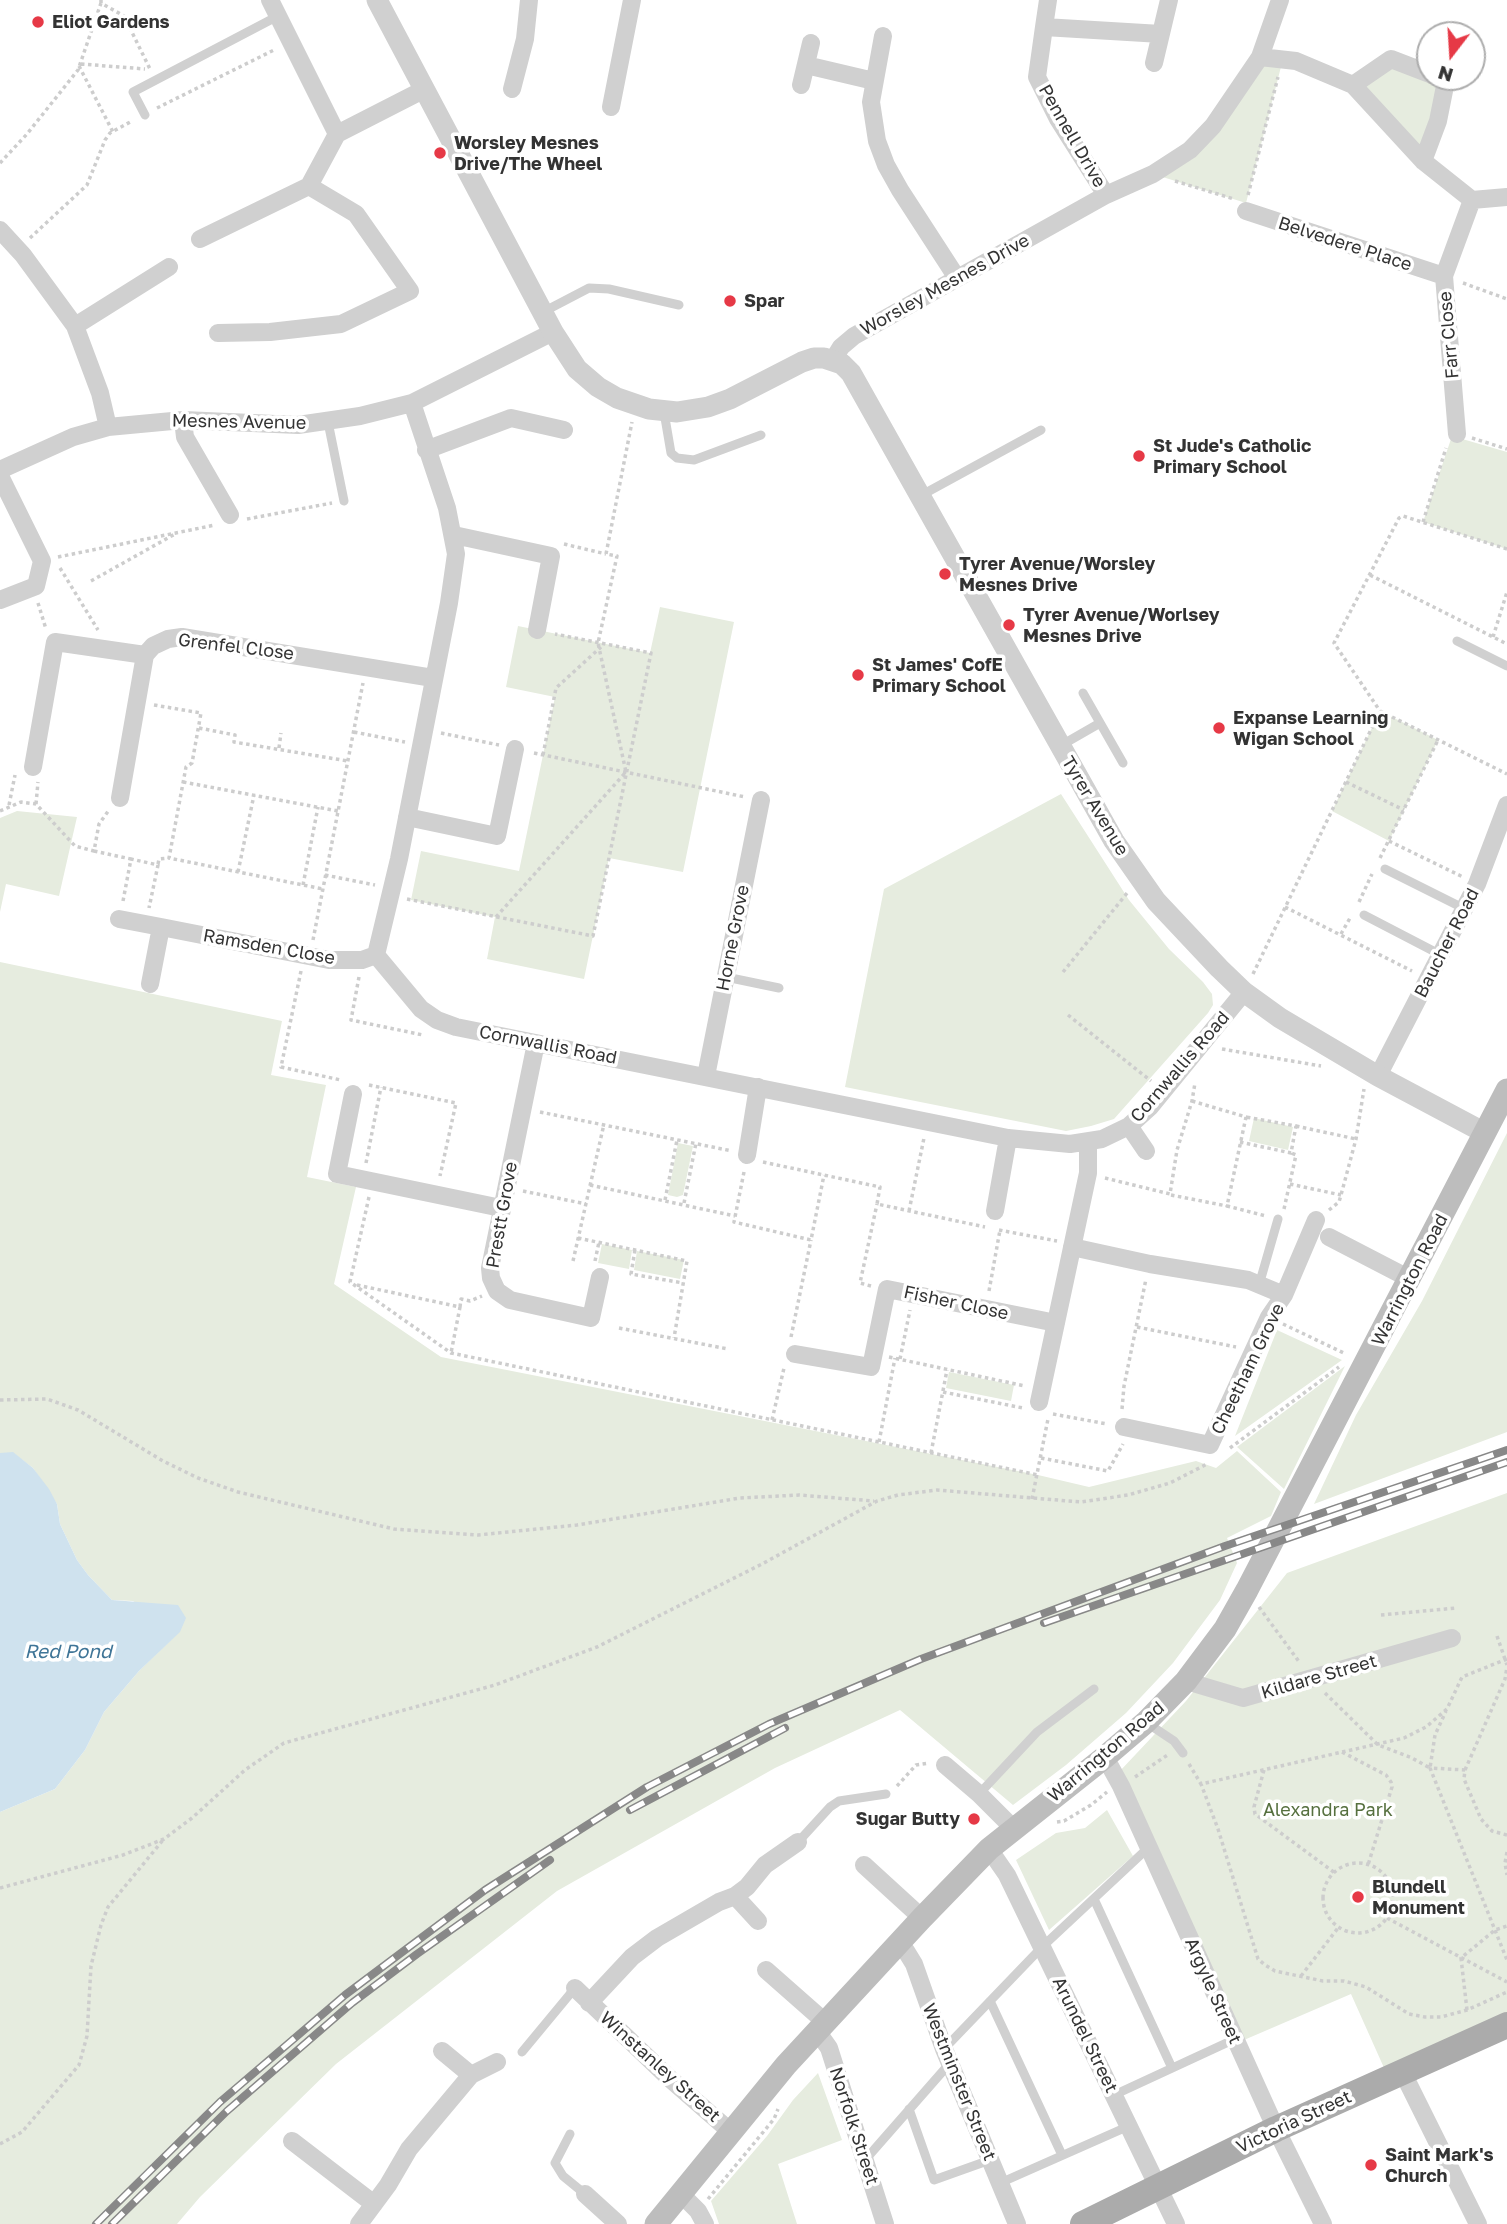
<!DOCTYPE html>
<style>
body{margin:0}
#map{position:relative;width:1507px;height:2224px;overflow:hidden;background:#fff;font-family:"Golos Text",sans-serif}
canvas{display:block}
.north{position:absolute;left:1416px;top:21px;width:70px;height:70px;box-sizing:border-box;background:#fff;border:2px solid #adadad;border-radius:50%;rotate:197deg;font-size:19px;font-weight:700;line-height:28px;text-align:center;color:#333}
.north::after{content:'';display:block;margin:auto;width:24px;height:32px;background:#e63946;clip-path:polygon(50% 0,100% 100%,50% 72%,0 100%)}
</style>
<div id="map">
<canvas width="1507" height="2224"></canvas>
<div class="north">N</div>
</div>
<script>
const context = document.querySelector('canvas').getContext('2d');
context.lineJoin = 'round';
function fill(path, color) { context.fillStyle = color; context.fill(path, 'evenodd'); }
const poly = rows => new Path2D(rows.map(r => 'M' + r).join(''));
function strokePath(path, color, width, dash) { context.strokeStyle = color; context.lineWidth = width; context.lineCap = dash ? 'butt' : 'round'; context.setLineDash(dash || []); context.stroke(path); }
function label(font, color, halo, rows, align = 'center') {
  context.font = font + ' "Golos Text",sans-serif'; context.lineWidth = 7; context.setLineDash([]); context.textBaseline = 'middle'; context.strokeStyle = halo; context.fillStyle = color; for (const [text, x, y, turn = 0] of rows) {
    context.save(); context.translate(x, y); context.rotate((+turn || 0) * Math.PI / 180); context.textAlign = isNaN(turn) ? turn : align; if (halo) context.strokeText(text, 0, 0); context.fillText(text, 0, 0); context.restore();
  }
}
fill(poly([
 [1260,57,1283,59,1246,203,1153,174,1220,115],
 [1391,59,1446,81,1423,161,1353,85],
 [1452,436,1507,452,1507,549,1423,522],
 [660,607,734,622,683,872,609,858,584,979,487,959,495,917,411,900,421,851,519,871,555,697,506,687,518,626,650,653],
 [1380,711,1438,740,1389,841,1332,811],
 [1061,794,1129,900,1169,949,1203,982,1212,994,1213,1005,1208,1013,1114,1119,1091,1126,1066,1131,845,1087,884,889],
 [17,811,77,817,59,896,6,884,0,912,0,818],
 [0,962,282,1021,271,1075,326,1085,307,1177,356,1187,334,1284,441,1357,1038,1475,1089,1487,1196,1461,1216,1468,1237,1451,1281,1492,1271,1516,1227,1538,1237,1563,1220,1600,1173,1663,1126,1713,1066,1765,1013,1805,900,1710,775,1768,557,1891,336,2064,200,2197,177,2224,0,2224,0,1812,55,1789,85,1750,104,1712,139,1671,179,1632,133,1601,112,1600,88,1575,77,1560,60,1524,57,1504,33,1468,13,1453,0,1453],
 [1254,1118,1293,1127,1288,1150,1249,1141],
 [1507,1133,1507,1432,1314,1504,1356,1415,1422,1301],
 [678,1143,693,1146,683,1195,677,1197,668,1195],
 [602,1244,632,1250,629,1269,598,1263],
 [637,1251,684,1260,680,1279,634,1270],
 [1277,1330,1342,1360,1235,1436],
 [1345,1366,1284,1489,1237,1447],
 [949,1372,1014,1385,1011,1401,946,1388],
 [1507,1493,1507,2025,1389,2079,1351,1994,1237,2043,1119,1772,1186,1701,1287,1573],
 [1107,1810,1133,1856,1049,1930,1016,1860,1056,1833,1085,1828],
 [818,2073,842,2140,778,2164,797,2224,719,2224,711,2201,767,2136,793,2100]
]), '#e6ecdf');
fill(poly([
 [13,1452,33,1468,49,1489,57,1504,60,1524,77,1560,88,1575,112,1600,178,1605,186,1618,180,1632,139,1671,104,1712,85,1750,55,1789,0,1812,0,1453]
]), '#cfe2ee');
strokePath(poly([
 [101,0,101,3,124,16,150,69],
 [81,64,145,69],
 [79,66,113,132],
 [157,108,276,49],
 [0,163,27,134,78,70,101,3],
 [1175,181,1234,199],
 [1248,195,1278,77],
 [30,238,87,185,105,140,110,133,132,121],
 [1463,283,1507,299],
 [1472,438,1507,449],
 [247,519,332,503],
 [1423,522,1446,448],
 [564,544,606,554],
 [1507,549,1403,516,1399,518,1334,643,1380,711,1507,774],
 [58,557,215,525],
 [60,568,98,630],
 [1370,575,1507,644],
 [91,581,175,534],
 [38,603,46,629],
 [1493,637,1507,592],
 [154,705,201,713,192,763,186,767,169,858,323,889],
 [199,728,235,735,234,742,348,761],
 [354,732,405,742],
 [441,733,499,745],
 [279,748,281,733],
 [534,753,745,797],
 [543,755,556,688,601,647],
 [183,782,338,811],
 [1346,782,1404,810],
 [36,804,38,782],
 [9,805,15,775],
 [0,811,21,802,36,804,75,846,94,851,99,824,109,810],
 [1389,841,1463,877],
 [94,851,131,859],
 [1380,858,1438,740],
 [158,864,159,859,169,858],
 [238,872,254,795],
 [325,875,375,885],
 [303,885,318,807],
 [407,899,593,936,651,653,555,634],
 [123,901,131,859,158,865,149,908],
 [1359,902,1372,874],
 [1285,907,1412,971],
 [496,917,626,772,598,643,617,556,606,554,632,422],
 [1341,934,1350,918],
 [313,940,363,683],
 [301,971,281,1067,341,1080],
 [1063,972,1128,892],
 [1253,974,1380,711],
 [359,977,351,1020,423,1035],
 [1068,1015,1151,1081],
 [1222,1049,1321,1066],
 [369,1085,456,1103,440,1176],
 [1192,1101,1246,1117,1227,1206,1266,1216],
 [540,1112,732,1151],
 [1296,1126,1356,1139],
 [1240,1142,1291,1153,1296,1126,1246,1117],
 [763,1162,880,1187,877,1204,985,1227],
 [366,1163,381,1087],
 [744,1172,734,1222,811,1240,824,1175],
 [1105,1178,1170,1194,1177,1150,1192,1101,1195,1083],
 [1290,1184,1341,1195],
 [590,1185,735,1216],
 [523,1191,586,1204],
 [1171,1195,1227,1206],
 [369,1197,350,1282,451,1353,1038,1475],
 [665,1200,677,1140],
 [684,1203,696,1143],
 [1284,1209,1296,1155,1291,1153],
 [1329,1210,1339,1202,1341,1195,1356,1139,1364,1089],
 [909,1211,924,1138],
 [999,1230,1057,1241],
 [578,1238,687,1261,674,1338],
 [635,1250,631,1274,683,1283],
 [573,1261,604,1124],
 [595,1261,599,1242],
 [357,1285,460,1307,451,1353],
 [871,1286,860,1283,877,1204],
 [989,1291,1000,1230],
 [460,1307,461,1299,470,1301,482,1296],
 [1283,1324,1346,1354],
 [1137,1327,1236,1347],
 [619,1328,728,1349],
 [791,1337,811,1240],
 [889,1357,1025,1386],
 [900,1359,910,1310],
 [943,1392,1023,1408],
 [0,1400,47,1399,78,1410,163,1461,198,1478,238,1492,394,1529,478,1535,577,1525,740,1498,799,1495,874,1501],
 [1122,1409,1124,1386,1146,1279],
 [1053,1414,1107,1424],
 [772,1420,784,1368],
 [879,1442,895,1358],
 [1230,1448,1339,1367],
 [931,1453,947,1370],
 [1041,1458,1108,1471,1123,1444],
 [1032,1499,1048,1419],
 [1259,1607,1300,1663],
 [1381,1615,1456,1608],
 [1497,1636,1507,1665],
 [1507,1659,1462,1677,1447,1709,1426,1727,1404,1738,1201,1784,1218,1829,1258,1959,1265,1965,1275,1971,1323,1981,1344,1981,1366,1987,1409,2014,1425,2017,1441,2017,1467,2010,1507,1992],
 [1325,1693,1378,1745,1412,1758,1430,1768,1435,1735,1446,1711],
 [1342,1752,1386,1775,1391,1782,1392,1787,1368,1865],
 [1189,1764,1201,1784],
 [1264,1770,1254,1807,1255,1814,1335,1873],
 [1465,1770,1505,1679,1507,1667],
 [1135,1777,1169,1754],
 [897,1786,916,1765,929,1763],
 [1057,1822,1064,1821,1091,1805,1107,1792],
 [1507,1835,1492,1831,1481,1819,1464,1779,1465,1770,1430,1768,1507,1960],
 [1507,1852,1505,1863,1507,1875],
 '1323 1898a35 35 0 1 1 70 0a35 35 0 1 1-70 0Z',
 [0,1888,123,1855,164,1839,192,1818,245,1770,284,1743,495,1685,597,1647,762,1564,877,1501,898,1495,937,1490,1081,1502,1128,1495,1170,1483,1207,1464],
 [1387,1918,1507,1982],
 [1301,1976,1338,1928],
 [1467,2010,1461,1958,1495,1930,1507,1926],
 [0,2144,22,2132,79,2065,87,2036,91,1966,101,1925,108,1907,163,1840],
 [708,2199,774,2119,778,2109]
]), '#cdcdcd', 3.5, [3.5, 3.5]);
strokePath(poly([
 [145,115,133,92,278,16],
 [543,312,589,288,609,289,679,305],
 [664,412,671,453,677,458,694,460,761,435],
 [328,422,344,501],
 [920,496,1041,430],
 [1457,641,1507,666],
 [1083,693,1123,763],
 [1060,746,1100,723],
 [1385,869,1465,909],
 [1364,915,1441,955],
 [726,977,779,988],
 [1259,1285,1278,1219],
 [1147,1723,1174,1741,1183,1753],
 [979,1794,1037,1732,1094,1689],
 [798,1842,830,1807,839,1801,886,1794],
 [1094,1899,1172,2068],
 [990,2001,1062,2155],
 [944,2049,1042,1947,1148,1848],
 [522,2052,575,1988],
 [1114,2095,1235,2039],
 [909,2109,934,2180,990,2160],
 [570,2134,555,2163,563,2176,585,2194],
 [865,2160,950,2063],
 [1000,2183,1129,2126]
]), '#d0d0d0', 9);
strokePath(poly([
 [270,0,337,134],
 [1044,27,1048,0],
 [883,36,871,102,877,141,886,165,900,190,957,278],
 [1260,57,1296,61,1353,85,1423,161,1472,200,1507,197],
 [1154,63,1169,0],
 [806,65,874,81],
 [801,85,811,43],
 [1353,85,1391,59,1430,74],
 [512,89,525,39,529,0],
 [611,107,632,0],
 [1423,161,1438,121,1446,81,1436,77],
 [1106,195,1058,119,1037,77,1044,27,1161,34],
 [1246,211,1444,276],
 [0,230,23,255,75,326,100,393,108,427],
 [200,239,309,186,337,134,425,89],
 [75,326,169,267],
 [218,333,270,332,341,324,410,291,356,214,309,186],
 [833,360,841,347,854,336,1106,195,1153,174,1190,150,1213,126,1260,57,1280,0],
 [412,403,447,508,456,554,449,603,399,859,376,955,421,1009,437,1020,456,1027,1008,1138,1070,1144,1102,1139,1129,1126,1150,1107,1244,992],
 [183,420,185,437,230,515],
 [1457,434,1444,276,1472,200],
 [426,450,511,418,564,430],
 [0,470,73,437,108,427,183,420,298,425,360,416,412,403,553,332],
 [0,476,42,561,36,586,0,600],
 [454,535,551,556,537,630],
 [33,767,55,642,145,655],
 [120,798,145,655,153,646,168,639,182,637,433,678],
 [407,817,497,836,515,749],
 [119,919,161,927],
 [150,984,161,927,329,960,362,960,376,955],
 [536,1043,490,1268,491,1278,497,1291,510,1300,591,1318,600,1277],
 [706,1076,761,800],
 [1378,1076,1477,884,1507,805],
 [353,1094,337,1174,501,1208],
 [1129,1126,1146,1151],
 [747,1155,758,1087],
 [995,1211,1008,1138],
 [1329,1237,1410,1279],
 [1072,1247,1150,1264,1248,1280,1284,1295,1269,1317,1210,1445,1124,1427],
 [1284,1295,1316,1220],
 [795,1354,871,1367,887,1289,1056,1323],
 [1039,1402,1088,1173,1088,1142],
 [1186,1681,1243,1698,1452,1638],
 [1105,1757,1121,1786,1276,2129,1323,2224],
 [945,1765,979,1794,1014,1829],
 [989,1849,1007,1875,1176,2224],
 [864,1865,922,1918],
 [758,1921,735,1896,747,1887,765,1865,798,1842],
 [897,1944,906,1951,914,1964,944,2049,1017,2224],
 [766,1970,825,2022],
 [575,1988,668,2077,731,2132],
 [589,2003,632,1957,657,1938,719,1902,735,1896],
 [817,2031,829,2048,885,2224],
 [442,2051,471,2075,497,2062],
 [1403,2073,1478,2224],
 [292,2141,374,2204],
 [585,2194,618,2224],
 [681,2194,698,2211,705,2224],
 [359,2224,388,2185,409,2149,471,2075]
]), '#d0d0d0', 18);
strokePath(poly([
 [377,0,553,332,577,369,598,387,617,398,649,409,677,412,708,407,730,399,802,362,814,358,824,358,842,364,851,373,1114,841,1156,901,1219,968,1244,992,1280,1018,1378,1076,1485,1133]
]), '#d0d0d0', 21);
strokePath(poly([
 [656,2224,786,2065,922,1918,989,1849,1105,1757,1146,1722,1186,1681,1225,1629,1247,1590,1507,1090]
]), '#bdbdbd', 23);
strokePath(poly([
 [1083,2224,1276,2129,1507,2025]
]), '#ababab', 26);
const rail = poly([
 [1044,1623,1507,1462],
 [630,1810,785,1728],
 [96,2224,220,2102,345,1995,485,1890,647,1787,769,1724,921,1659,1225,1546,1507,1450],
 [112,2224,227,2111,352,2003,417,1954,550,1860]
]);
strokePath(rail, '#888', 8);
strokePath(rail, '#fff', 5, [16]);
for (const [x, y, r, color] of [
 [38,22,7,"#e63946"],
 [440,153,7,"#e63946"],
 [730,301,7,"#e63946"],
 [1139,456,7,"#e63946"],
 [945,574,7,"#e63946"],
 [1009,625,7,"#e63946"],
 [858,675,7,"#e63946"],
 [1219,728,7,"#e63946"],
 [974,1819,7,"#e63946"],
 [1358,1897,7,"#e63946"],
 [1371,2165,7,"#e63946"]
]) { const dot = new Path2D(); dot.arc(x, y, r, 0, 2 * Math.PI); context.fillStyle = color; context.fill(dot); strokePath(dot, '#fff', 2.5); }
label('bold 18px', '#333', '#fff', [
 ["Eliot Gardens",52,22],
 ["Worsley Mesnes",454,143],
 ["Drive/The Wheel",454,164],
 ["Spar",744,301],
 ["St Jude's Catholic",1153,446],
 ["Primary School",1153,467],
 ["Tyrer Avenue/Worsley",959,564],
 ["Mesnes Drive",959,585],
 ["Tyrer Avenue/Worlsey",1023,615],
 ["Mesnes Drive",1023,636],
 ["St James' CofE",872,665],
 ["Primary School",872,686],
 ["Expanse Learning",1233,718],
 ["Wigan School",1233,739],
 ["Sugar Butty",960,1819,"right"],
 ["Blundell",1372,1887],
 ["Monument",1372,1908],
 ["Saint Mark's",1385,2155],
 ["Church",1385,2176]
], 'left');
label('18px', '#333', '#fff', [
 ["Pennell Drive",1072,136,60],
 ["Belvedere Place",1345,244,18],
 ["Worsley Mesnes Drive",945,285,-29],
 ["Farr Close",1449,335,-95],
 ["Mesnes Avenue",239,422,1],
 ["Grenfel Close",236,647,7],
 ["Tyrer Avenue",1095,806,59],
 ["Horne Grove",733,938,-79],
 ["Baucher Road",1447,943,-63],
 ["Ramsden Close",269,947,10],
 ["Cornwallis Road",548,1045,11],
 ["Cornwallis Road",1180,1067,-49],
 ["Prestt Grove",502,1215,-80],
 ["Warrington Road",1410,1280,-63],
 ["Fisher Close",956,1303,12],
 ["Cheetham Grove",1248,1369,-64],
 ["Kildare Street",1319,1677,-16],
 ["Warrington Road",1106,1752,-40],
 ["Argyle Street",1213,1991,66],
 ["Arundel Street",1085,2035,64],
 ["Winstanley Street",660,2067,42],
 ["Westminster Street",959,2082,68],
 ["Victoria Street",1294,2122,-25],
 ["Norfolk Street",854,2126,72]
]);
label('18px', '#56703f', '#fff', [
 ["Alexandra Park",1328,1810]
]);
label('italic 19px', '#3f7597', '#fff', [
 ["Red Pond",68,1652]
]);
</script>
